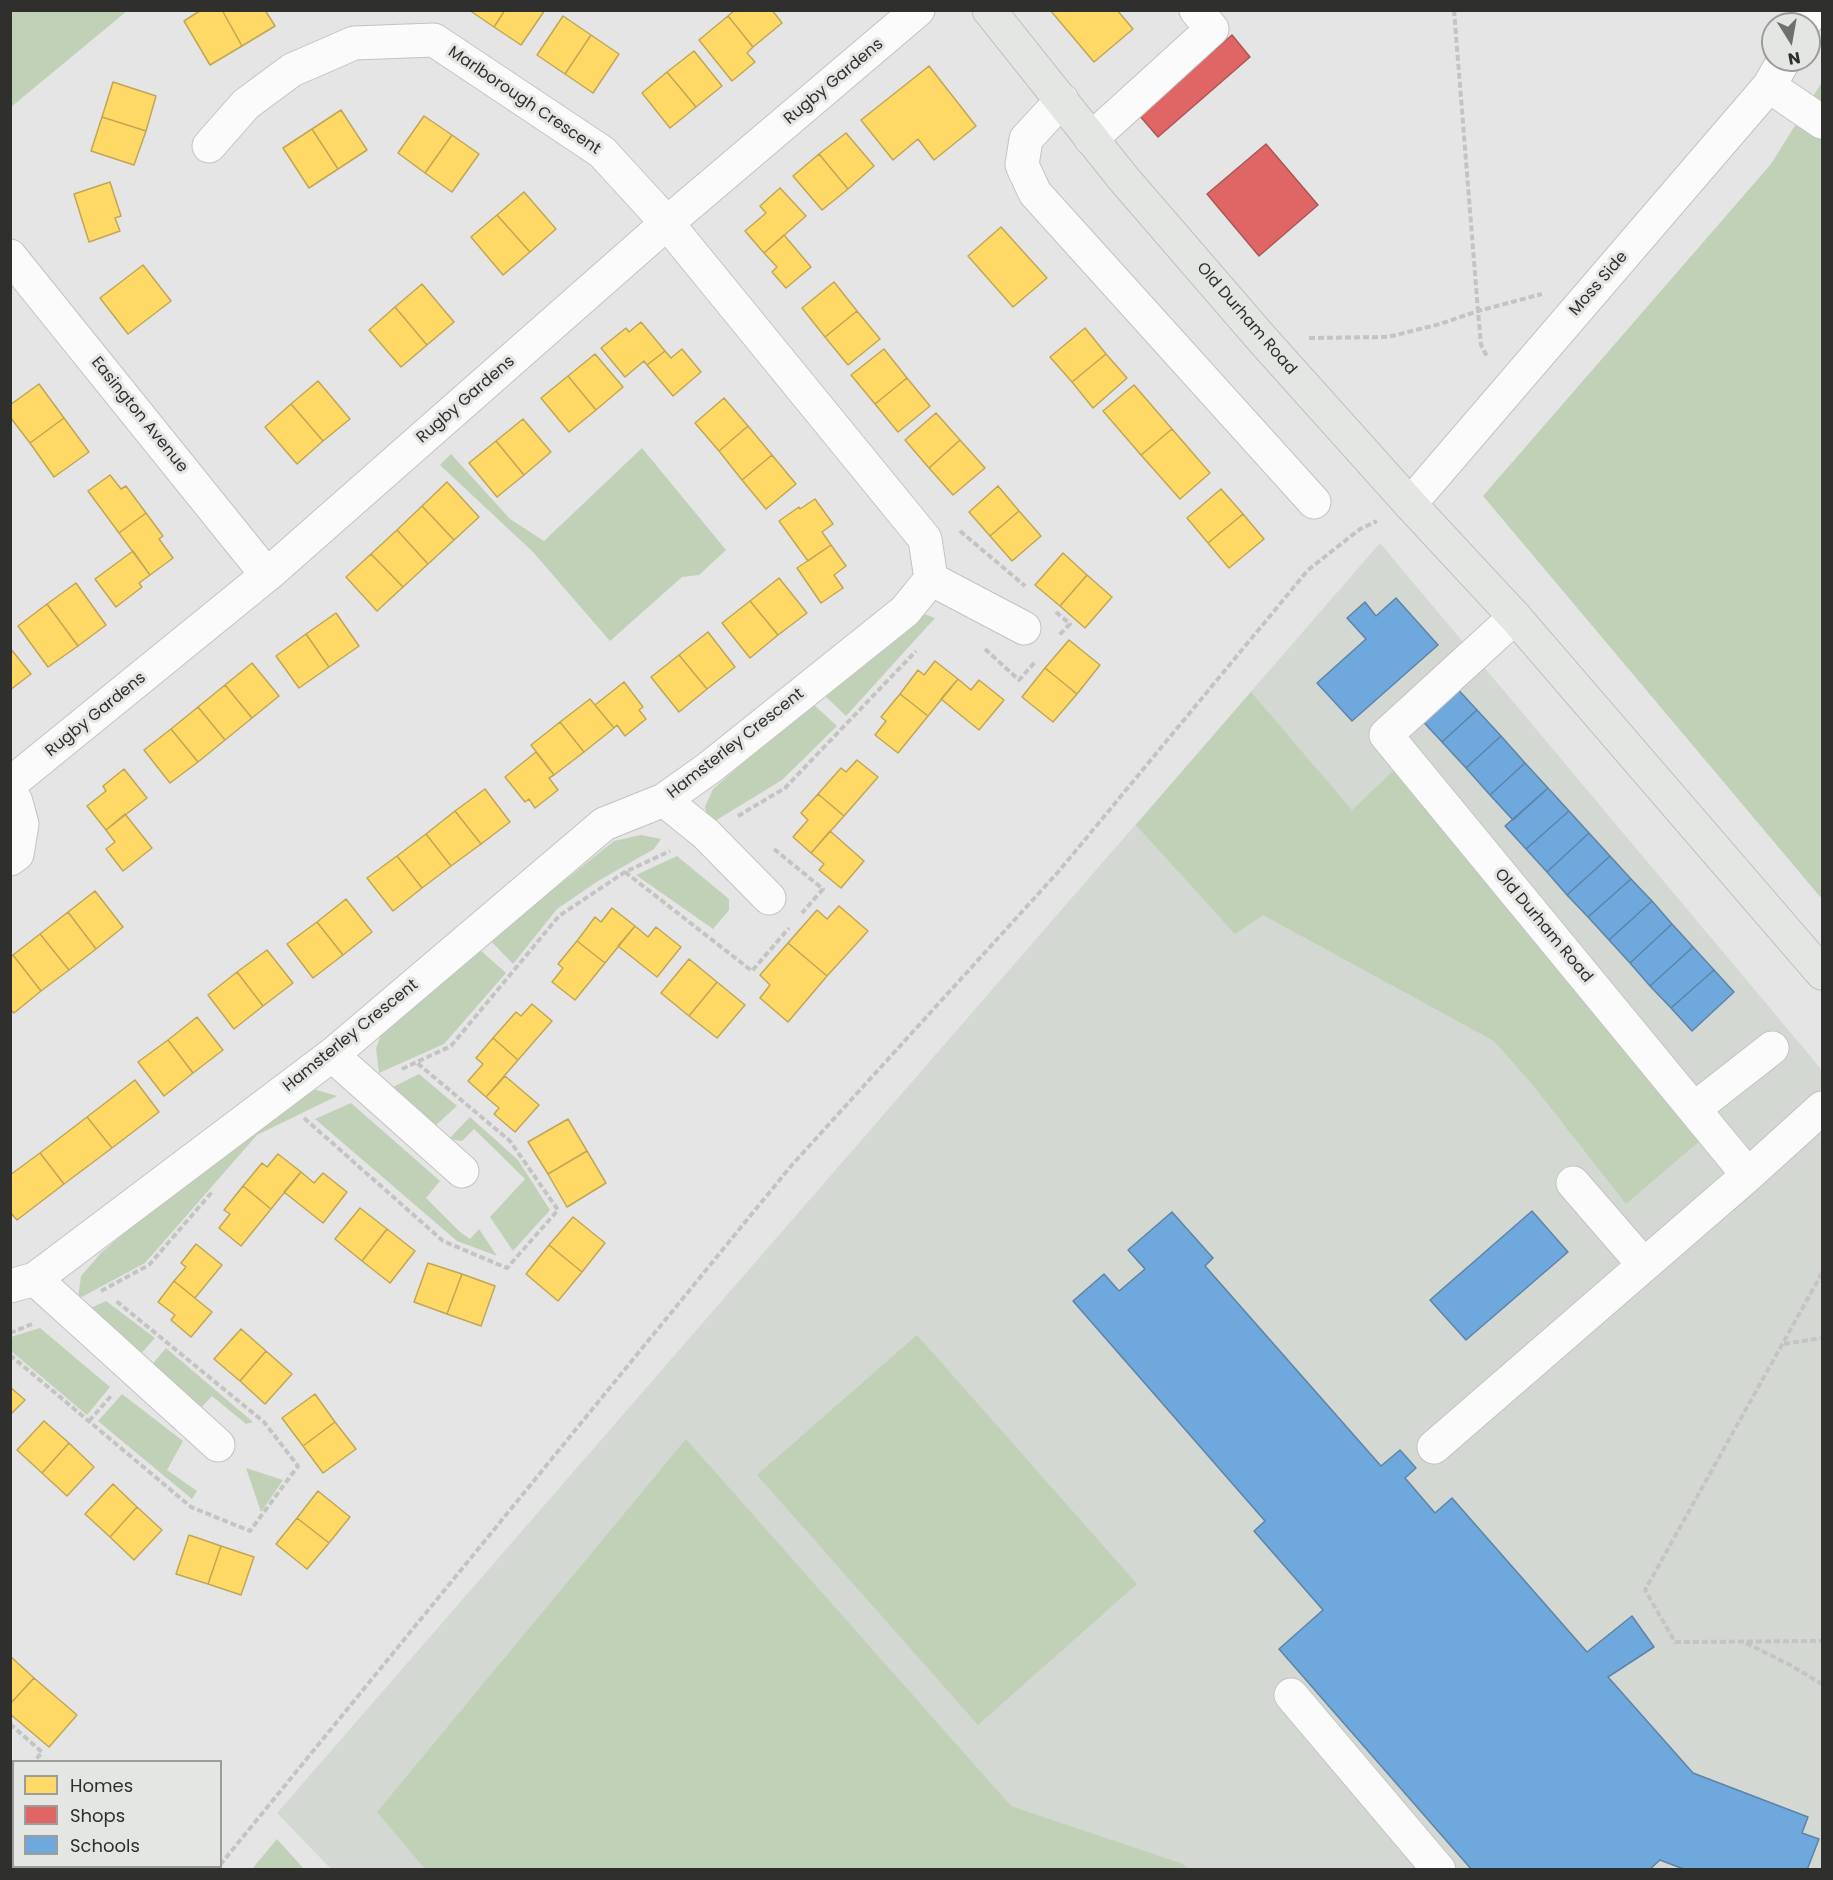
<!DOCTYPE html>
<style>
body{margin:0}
#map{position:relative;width:1833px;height:1880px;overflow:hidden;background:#e4e5e4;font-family:Poppins,sans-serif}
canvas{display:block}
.frame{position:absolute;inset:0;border:12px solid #2f2f2e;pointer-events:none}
.legend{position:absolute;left:12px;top:1760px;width:210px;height:108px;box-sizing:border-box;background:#e4e6e3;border:2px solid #9c9d9b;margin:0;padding:8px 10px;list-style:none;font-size:18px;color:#2f2f2e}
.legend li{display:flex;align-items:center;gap:12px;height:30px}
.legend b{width:30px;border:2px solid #9c9d9b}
.north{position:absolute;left:1761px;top:12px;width:60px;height:60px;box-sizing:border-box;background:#e4e6e3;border:2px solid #9c9d9b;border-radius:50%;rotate:169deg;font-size:16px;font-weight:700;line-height:24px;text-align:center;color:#2f2f2e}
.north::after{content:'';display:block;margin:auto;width:21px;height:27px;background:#6e6f6e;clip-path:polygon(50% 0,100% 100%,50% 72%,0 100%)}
</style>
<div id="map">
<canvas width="1833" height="1880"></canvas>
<div class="frame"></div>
<ul class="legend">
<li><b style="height:16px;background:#ffd966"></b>Homes</li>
<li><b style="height:16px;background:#e06666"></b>Shops</li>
<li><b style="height:16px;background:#6fa8dc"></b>Schools</li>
</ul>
<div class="north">N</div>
</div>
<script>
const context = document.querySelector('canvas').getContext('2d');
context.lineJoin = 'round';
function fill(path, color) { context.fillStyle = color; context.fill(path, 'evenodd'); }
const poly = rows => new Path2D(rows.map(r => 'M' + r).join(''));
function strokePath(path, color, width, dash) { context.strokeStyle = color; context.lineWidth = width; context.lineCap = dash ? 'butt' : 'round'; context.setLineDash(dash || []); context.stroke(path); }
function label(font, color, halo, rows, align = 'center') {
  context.font = font + ' Poppins,sans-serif'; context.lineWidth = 6; context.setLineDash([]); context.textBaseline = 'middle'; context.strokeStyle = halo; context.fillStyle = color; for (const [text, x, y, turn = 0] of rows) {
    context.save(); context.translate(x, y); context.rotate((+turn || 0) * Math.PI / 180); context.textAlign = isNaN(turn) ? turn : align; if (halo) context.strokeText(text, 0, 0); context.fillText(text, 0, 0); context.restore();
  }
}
fill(poly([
 [1380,543,1822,1070,1822,1869,332,1870,277,1813]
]), '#d4d8d3');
fill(poly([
 [11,10,127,10,127,11,11,107],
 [1822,82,1822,899,1483,496,1771,164],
 [642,448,726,550,699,575,682,577,610,641,533,552,440,465,451,454,510,519,544,541],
 [924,614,935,618,846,716,824,695],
 [1251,692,1352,810,1393,771,1702,1139,1626,1204,1532,1084,1494,1041,1263,915,1235,934,1136,825],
 [812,703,837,726,782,780,710,824,705,807,713,789],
 [641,835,661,839,654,849,598,881,557,909,513,964,490,940,614,841],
 [677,856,729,899,729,910,713,929,636,875],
 [479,949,506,973,444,1044,379,1073,376,1048,384,1027],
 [419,1074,457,1106,435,1126,391,1088],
 [313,1089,337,1096,257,1135,145,1263,78,1299,81,1276,101,1253,180,1185],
 [351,1103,440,1181,426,1198,460,1232,470,1239,479,1229,497,1256,457,1241,315,1119],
 [470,1117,518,1160,550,1210,513,1251,490,1217,525,1179,474,1129,462,1141,449,1139],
 [106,1301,155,1338,138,1357,84,1311],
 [40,1328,110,1387,87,1415,11,1351,11,1337],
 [917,1335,1137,1584,978,1725,757,1475],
 [166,1348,253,1422,246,1424,212,1396,200,1409,149,1368],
 [122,1394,183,1441,167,1470,197,1491,192,1499,98,1421],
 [686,1439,1011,1806,1183,1864,1188,1869,425,1869,377,1812],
 [246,1468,283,1480,261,1512],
 [277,1839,304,1869,252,1869]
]), '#c1d1b8');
const homes = poly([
 [201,10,222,10,242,46,210,65,184,21,201,10],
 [222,10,265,10,275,26,242,46,222,10],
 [469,10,505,10,494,27,469,10],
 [505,10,545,10,521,45,494,27,505,10],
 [735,10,772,10,782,23,753,47,728,16,735,10],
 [1050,10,1117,10,1133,29,1094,62,1050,10],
 [563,16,591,35,565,74,537,55,563,16],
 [728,16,753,47,747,53,755,62,732,81,699,40,728,16],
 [591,35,619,54,593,93,565,74,591,35],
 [694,51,722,86,696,107,667,72,694,51],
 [929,66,976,126,934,160,918,139,893,160,861,120,929,66],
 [667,72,696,107,670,128,642,93,667,72],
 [113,82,156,96,146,131,102,117,113,82],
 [341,110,367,150,338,169,312,129,341,110],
 [424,116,452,135,425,173,398,153,424,116],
 [102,117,146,131,134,165,91,151,102,117],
 [312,129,338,169,309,188,283,148,312,129],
 [846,133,874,166,848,189,819,154,846,133],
 [452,135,479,154,452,192,425,173,452,135],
 [819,154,848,189,822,210,793,176,819,154],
 [110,182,121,216,115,218,120,231,89,242,74,194,110,182],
 [780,188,806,216,764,253,745,231,766,213,760,206,780,188],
 [524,192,556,229,530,252,497,215,524,192],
 [497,215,530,252,503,275,471,237,497,215],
 [1001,227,1047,278,1013,307,968,256,1001,227],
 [784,235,811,267,786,288,772,272,777,267,764,253,784,235],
 [143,265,171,301,128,334,100,298,143,265],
 [834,282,857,311,825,337,802,308,834,282],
 [422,284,454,322,427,345,395,307,422,284],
 [395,307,427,345,401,367,369,330,395,307],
 [857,311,880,339,848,365,825,337,857,311],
 [641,322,665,351,647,365,644,361,625,377,601,348,626,328,629,332,641,322],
 [1085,328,1106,354,1072,382,1050,357,1085,328],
 [682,349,701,372,673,396,647,365,665,351,671,358,682,349],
 [884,349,907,378,875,404,851,375,884,349],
 [595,354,623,387,596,410,568,376,595,354],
 [1106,354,1127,378,1093,408,1072,382,1106,354],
 [568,376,596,410,569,432,541,398,568,376],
 [907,378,930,406,898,432,875,404,907,378],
 [318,381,350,419,323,441,291,404,318,381],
 [39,384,64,418,30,443,10,417,10,405,39,384],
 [1134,385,1172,429,1141,455,1103,411,1134,385],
 [724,398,748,426,719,451,695,423,724,398],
 [291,404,323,441,297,464,265,427,291,404],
 [936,413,960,440,929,468,905,440,936,413],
 [64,418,89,452,54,477,30,443,64,418],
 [523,419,551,452,524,475,496,441,523,419],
 [748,426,772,455,742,480,719,451,748,426],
 [1172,429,1210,473,1180,499,1141,455,1172,429],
 [960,440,985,468,953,495,929,468,960,440],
 [496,441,524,475,497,497,469,463,496,441],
 [772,455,796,484,766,509,742,480,772,455],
 [110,475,121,489,126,486,146,513,119,533,88,491,110,475],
 [447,482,479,517,454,540,422,506,447,482],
 [998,486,1019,511,990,536,969,512,998,486],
 [1221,489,1243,514,1208,543,1187,518,1221,489],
 [815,499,833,524,822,532,831,545,808,561,779,521,799,507,800,509,815,499],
 [422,506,454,540,428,564,397,530,422,506],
 [1019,511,1041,536,1012,561,990,536,1019,511],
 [146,513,163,536,159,539,173,558,150,575,119,533,146,513],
 [1243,514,1264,539,1229,568,1208,543,1243,514],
 [397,530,428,564,403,587,371,554,397,530],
 [831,545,846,566,834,575,843,588,821,603,797,568,831,545],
 [133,551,150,575,139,583,142,587,116,607,95,579,133,551],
 [1063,553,1087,575,1060,606,1035,585,1063,553],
 [371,554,403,587,377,611,346,577,371,554],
 [1087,575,1112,597,1085,628,1060,606,1087,575],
 [779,578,807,613,778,635,750,601,779,578],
 [76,583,106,625,78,646,47,604,76,583],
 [750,601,778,635,750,658,722,623,750,601],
 [47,604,78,646,48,667,18,626,47,604],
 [336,613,359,646,329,667,306,634,336,613],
 [708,632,735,667,707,689,679,655,708,632],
 [306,634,329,667,299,688,276,656,306,634],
 [1069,640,1100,665,1077,694,1045,668,1069,640],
 [10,648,31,674,10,690,10,648],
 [679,655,707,689,679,712,651,677,679,655],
 [935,661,958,679,928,716,900,694,918,670,924,675,935,661],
 [252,663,279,696,252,718,225,685,252,663],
 [1045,668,1077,694,1053,722,1022,697,1045,668],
 [958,679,971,690,979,680,1004,700,979,730,941,699,958,679],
 [624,682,643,707,639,710,646,719,625,736,617,725,614,728,595,705,624,682],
 [225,685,252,718,225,740,198,707,225,685],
 [900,694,928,716,898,753,875,735,886,721,881,717,900,694],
 [590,699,614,728,584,752,560,722,590,699],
 [198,707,225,740,198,762,171,729,198,707],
 [560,722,584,752,554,775,531,745,560,722],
 [171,729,198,762,170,783,144,750,171,729],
 [536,752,554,775,549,778,558,790,535,808,529,799,525,802,505,777,536,752],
 [857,760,878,777,844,816,818,794,841,768,846,772,857,760],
 [124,769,147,798,106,830,87,806,106,791,103,786,124,769],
 [485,789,510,822,481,844,455,811,485,789],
 [818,794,844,816,811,853,793,837,808,820,801,813,818,794],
 [455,811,481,844,451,866,426,834,455,811],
 [125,814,152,848,123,871,106,849,115,842,106,830,125,814],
 [830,831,864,861,841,888,819,870,824,864,811,853,830,831],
 [426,834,451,866,422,888,397,856,426,834],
 [397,856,422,888,393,911,367,878,397,856],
 [95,891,123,927,96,949,68,912,95,891],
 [346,899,372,932,343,955,317,922,346,899],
 [839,906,868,931,827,976,788,943,817,910,827,919,839,906],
 [612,908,635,926,605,963,577,941,595,917,601,922,612,908],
 [68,912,96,949,69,970,40,934,68,912],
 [317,922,343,955,313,978,287,944,317,922],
 [635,926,648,937,656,927,681,947,657,977,618,946,635,926],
 [40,934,69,970,41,991,13,955,40,934],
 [577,941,605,963,575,1000,552,982,563,968,558,964,577,941],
 [788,943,827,976,788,1022,760,998,770,985,760,975,788,943],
 [267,950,293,983,263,1006,237,972,267,950],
 [13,955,41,991,14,1013,10,1009,10,957,13,955],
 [689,959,717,982,689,1016,661,993,689,959],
 [237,972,263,1006,234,1029,208,995,237,972],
 [717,982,745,1005,717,1038,689,1016,717,982],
 [532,1004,552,1021,518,1060,493,1038,516,1012,521,1016,532,1004],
 [197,1017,223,1050,193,1073,168,1040,197,1017],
 [493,1038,518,1060,486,1097,468,1081,483,1064,476,1058,493,1038],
 [168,1040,193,1073,164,1096,138,1062,168,1040],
 [505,1076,539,1105,515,1132,494,1114,499,1108,486,1097,505,1076],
 [135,1080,159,1112,112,1148,87,1117,135,1080],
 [87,1117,112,1148,64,1184,40,1153,87,1117],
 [568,1119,587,1151,548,1174,528,1142,568,1119],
 [587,1151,606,1183,567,1207,548,1174,587,1151],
 [40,1153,64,1184,17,1220,10,1212,10,1175,40,1153],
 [278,1154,301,1172,271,1209,243,1186,262,1163,267,1167,278,1154],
 [301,1172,314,1183,323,1173,347,1192,323,1223,284,1192,301,1172],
 [243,1186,271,1209,241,1246,219,1228,230,1214,224,1210,243,1186],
 [360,1208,387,1229,362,1261,335,1239,360,1208],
 [573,1217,605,1243,582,1272,549,1245,573,1217],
 [387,1229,415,1251,390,1283,362,1261,387,1229],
 [196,1244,222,1265,195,1298,174,1281,186,1267,181,1263,196,1244],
 [549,1245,582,1272,558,1301,526,1274,549,1245],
 [428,1263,462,1274,447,1314,414,1302,428,1263],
 [462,1274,495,1286,481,1326,447,1314,462,1274],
 [174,1281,212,1312,191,1337,171,1320,175,1315,158,1302,174,1281],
 [241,1329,266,1351,240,1381,214,1359,241,1329],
 [266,1351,292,1374,265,1404,240,1381,266,1351],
 [10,1387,25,1400,10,1415,10,1387],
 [315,1394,335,1422,303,1446,282,1418,315,1394],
 [44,1421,69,1443,42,1473,17,1450,44,1421],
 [335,1422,356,1449,323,1473,303,1446,335,1422],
 [69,1443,94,1467,67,1496,42,1473,69,1443],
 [113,1484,137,1507,110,1537,85,1514,113,1484],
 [318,1491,350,1517,329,1543,297,1518,318,1491],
 [137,1507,162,1530,134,1560,110,1537,137,1507],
 [297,1518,329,1543,307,1569,276,1544,297,1518],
 [189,1535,221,1546,208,1584,176,1574,189,1535],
 [221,1546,254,1557,241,1595,208,1584,221,1546],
 [10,1656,34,1678,10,1704,10,1656],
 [34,1678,77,1715,49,1747,10,1714,10,1704,34,1678],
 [14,1792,14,1822,10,1820,10,1796,14,1792],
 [10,1820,14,1822,14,1866,16,1866,14,1870,10,1870,10,1820]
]);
fill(homes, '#ffd966');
strokePath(homes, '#c1a655', 1.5);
const shops = poly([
 [1232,35,1250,57,1158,137,1139,115,1232,35],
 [1266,144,1318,205,1259,256,1207,194,1266,144]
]);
fill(shops, '#e06666');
strokePath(shops, '#ab5655', 1.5);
const schools = poly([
 [1396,598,1438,645,1352,721,1317,683,1366,639,1347,618,1365,602,1376,616,1396,598],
 [1452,683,1477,710,1442,742,1417,715,1452,683],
 [1477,710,1501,736,1466,768,1442,742,1477,710],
 [1501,736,1525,763,1490,795,1466,768,1501,736],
 [1525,763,1548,788,1513,820,1490,795,1525,763],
 [1548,788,1569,811,1526,849,1505,826,1548,788],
 [1569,811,1589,833,1547,872,1526,849,1569,811],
 [1589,833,1610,856,1567,895,1547,872,1589,833],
 [1610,856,1631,879,1588,917,1567,895,1610,856],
 [1631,879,1652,901,1609,940,1588,917,1631,879],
 [1652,901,1672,924,1630,963,1609,940,1652,901],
 [1672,924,1693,947,1650,986,1630,963,1672,924],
 [1693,947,1714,970,1671,1008,1650,986,1693,947],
 [1714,970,1734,992,1692,1031,1671,1008,1714,970],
 [1532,1211,1568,1252,1466,1340,1430,1300,1532,1211],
 [1172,1212,1213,1258,1205,1266,1381,1466,1400,1450,1416,1468,1405,1478,1435,1513,1452,1498,1587,1652,1632,1616,1654,1647,1608,1677,1693,1773,1808,1817,1802,1833,1819,1839,1807,1870,1686,1870,1660,1860,1649,1870,1472,1870,1279,1649,1323,1610,1254,1531,1265,1521,1073,1301,1104,1274,1119,1291,1145,1269,1128,1250,1172,1212]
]);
fill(schools, '#6fa8dc');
strokePath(schools, '#5c84a8', 1.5);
const minor = poly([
 [1804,24,1812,10],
 [1769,86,1822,122],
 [1062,100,1026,139,1022,165,1035,193,1314,502],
 [1091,139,1212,29,1196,10],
 [10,256,267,575],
 [1410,504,1769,86,1784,60],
 [931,579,1024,628],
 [1515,617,1386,735,1748,1175,1822,1108],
 [10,784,267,575,667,223,918,10],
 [10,790,16,802,22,824,17,854,10,859],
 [664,800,706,834,769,898],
 [332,1055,462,1171],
 [1694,1109,1772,1048],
 [1573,1183,1644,1265],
 [35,1279,218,1445],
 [10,1286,35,1279,332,1055,604,824,664,800,709,768,905,611,931,579,925,539,667,223,602,152,434,40,354,43,292,70,246,104,209,146],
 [1434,1447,1748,1175],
 [1291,1695,1439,1870]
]);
const major = poly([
 [989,10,1123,178,1262,339,1410,504,1515,617,1822,973]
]);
strokePath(minor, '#c2c3c2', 35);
strokePath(major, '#c0c0c0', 35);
strokePath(poly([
 [1454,10,1478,311,1481,345,1488,358],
 [1309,338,1388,337,1440,324,1478,311,1542,294],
 [960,531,1025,586],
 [1056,612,1070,624,1058,636],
 [985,649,1019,680,1035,662],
 [738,816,785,788,916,651],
 [774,849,823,889,802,913],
 [625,872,752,971,789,928],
 [402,1069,451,1046,559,916,625,872,670,851],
 [304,1118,443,1241,507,1268,558,1210,510,1141,416,1062],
 [1822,1273,1645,1590,1675,1642,1822,1641],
 [101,1291,149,1265,212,1192],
 [10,1333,32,1324],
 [1784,1344,1822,1338],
 [10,1355,191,1507,250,1531,298,1466,264,1422,115,1300],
 [89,1421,112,1395],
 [1746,1643,1790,1665,1822,1684],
 [10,1724,42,1752,34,1762],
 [10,1788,14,1785],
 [220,1865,791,1166,1059,871,1308,570,1360,529,1377,521]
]), '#c4c4c3', 4, [6, 3]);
strokePath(minor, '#fbfbfb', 33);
strokePath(major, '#e3e6e2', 33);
label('16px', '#2f2f2e', '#e4e6e3', [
 ["Rugby Gardens",834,82,-40],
 ["Marlborough Crescent",524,101,34],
 ["Moss Side",1599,284,-49],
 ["Old Durham Road",1246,319,49],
 ["Rugby Gardens",466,400,-41],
 ["Easington Avenue",139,415,51],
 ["Rugby Gardens",96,715,-39],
 ["Hamsterley Crescent",736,744,-38],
 ["Old Durham Road",1543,926,50],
 ["Hamsterley Crescent",351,1036,-39]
]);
</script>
